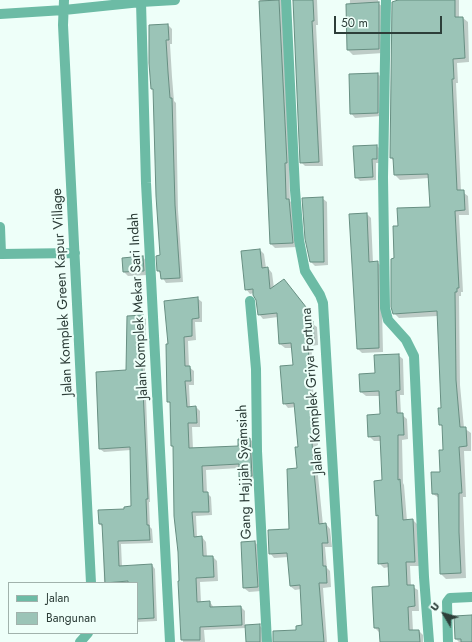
<!DOCTYPE html>
<style>
body{margin:0}
#map{position:relative;width:472px;height:642px;overflow:hidden;background:#eefff9;font-family:Jost,sans-serif}
canvas{display:block}
.legend{position:absolute;left:8px;top:582px;width:130px;height:52px;box-sizing:border-box;background:#eefff9;border:1px solid #a1b2ac;margin:0;padding:5px 7px;list-style:none;font-size:12px;color:#2d3e39}
.legend li{display:flex;align-items:center;gap:8px;height:20px}
.legend b{width:20px;border:1px solid #a1b2ac}
.north{position:absolute;left:424px;top:594px;width:40px;height:40px;-webkit-text-stroke:3px #eefff9;paint-order:stroke;rotate:308deg;font-size:11px;font-weight:700;line-height:16px;text-align:center;color:#2d3e39}
.north::after{content:'';display:block;margin:auto;width:14px;height:18px;background:#2d3e39;clip-path:polygon(50% 0,100% 100%,50% 72%,0 100%)}
.scale{position:absolute;left:334px;top:16px;width:108px;height:18px;box-sizing:border-box;border:2px solid #2d3e39;border-top:0;padding-left:5px;font-size:12px;line-height:14px;white-space:nowrap;color:#2d3e39;-webkit-text-stroke:3px #eefff9;paint-order:stroke}
</style>
<div id="map">
<canvas width="472" height="642"></canvas>
<ul class="legend">
<li><b style="height:5px;background:#6cbba5"></b>Jalan</li>
<li><b style="height:11px;background:#9bc4b7"></b>Bangunan</li>
</ul>
<div class="north">U</div>
<div class="scale">50 m</div>
</div>
<script>
const context = document.querySelector('canvas').getContext('2d');
context.lineJoin = 'round';
function fill(path, color) { context.fillStyle = color; context.fill(path, 'evenodd'); }
const poly = rows => new Path2D(rows.map(r => 'M' + r).join(''));
function strokePath(path, color, width, dash) { context.strokeStyle = color; context.lineWidth = width; context.lineCap = dash ? 'butt' : 'round'; context.setLineDash(dash || []); context.stroke(path); }
function label(font, color, halo, rows, align = 'center') {
  context.font = font + ' Jost,sans-serif'; context.lineWidth = 4; context.setLineDash([]); context.textBaseline = 'middle'; context.strokeStyle = halo; context.fillStyle = color; for (const [text, x, y, turn = 0] of rows) {
    context.save(); context.translate(x, y); context.rotate((+turn || 0) * Math.PI / 180); context.textAlign = isNaN(turn) ? turn : align; if (halo) context.strokeText(text, 0, 0); context.fillText(text, 0, 0); context.restore();
  }
}
fill(poly([
 [260,0,286,0,291,167,289,167,290,201,293,204,297,247,275,248,271,244],
 [294,0,317,0,318,25,316,25,323,166,305,166,301,162],
 [350,0,378,0,378,3,384,8,383,53,353,55,348,50],
 [399,0,459,0,459,18,463,18,468,22,469,62,457,63,458,83,456,83,461,191,468,196,469,215,459,215,463,292,461,292,461,296,459,296,460,385,464,428,471,433,471,451,464,451,466,497,463,497,466,578,446,579,441,574,439,498,433,494,441,473,444,451,443,427,440,424,442,409,438,316,399,318,394,313,395,259,399,227,431,208,429,178,400,180,395,175,394,161,391,158],
 [168,25,172,29,172,44,170,44,172,77,174,101,176,103,178,210,183,282,166,283,158,270,161,256,154,90,152,88],
 [378,74,382,78,381,116,355,118,351,113],
 [377,146,381,150,381,163,376,163,376,180,360,181,356,177],
 [322,198,327,202,328,265,315,266,311,262],
 [367,214,371,218,373,263,377,262,381,266,383,352,362,353,358,349,350,215],
 [260,250,264,254,266,268,268,268,272,273,274,288,284,280,310,312,311,323,317,327,318,345,311,346,313,365,311,365,318,445,316,446,317,466,323,525,326,524,330,529,332,547,325,547,327,568,330,571,331,587,323,588,327,642,274,642,297,631,303,626,301,589,295,590,290,586,288,557,274,558,270,553,290,530,300,448,296,407,288,408,284,403,294,366,292,348,285,348,280,344,278,317,263,319,259,314,257,300,254,293,250,294,246,289,242,251],
 [143,257,147,262,148,275,128,276,124,272,123,258],
 [197,298,202,302,202,322,195,322,196,340,188,341,189,367,194,371,194,385,189,385,190,407,196,407,200,411,200,427,192,427,193,449,239,447,250,439,254,443,256,480,244,480,240,476,240,468,206,470,207,493,211,497,212,515,196,516,197,538,202,537,206,542,207,557,213,557,217,561,218,581,200,582,201,602,210,602,214,608,241,607,245,611,245,626,259,625,263,629,264,642,247,642,246,628,204,630,205,642,183,642,179,552,178,533,175,531,174,448,172,446,171,404,168,401,167,382,168,318],
 [142,316,146,319,145,372,150,502,149,502,150,527,152,529,153,543,121,544,122,567,152,565,155,569,157,621,137,622,137,583,104,583,103,528,100,524,99,511,125,510,132,507,131,450,104,452,100,449,127,371],
 [398,355,403,359,404,395,400,395,401,414,407,419,408,439,402,440,403,483,404,485,407,521,413,520,418,525,419,566,410,566,411,586,418,590,419,611,412,611,413,631,419,631,423,635,423,642,381,642,380,633,375,628,373,588,390,587,389,567,384,568,379,563,379,517,377,515,383,481,381,441,374,441,369,436,381,415,380,396,366,396,361,392,376,374],
 [255,542,259,547,261,591,249,592,244,588],
 [472,616,472,642,459,642,456,639,455,617]
]), '#0003');
const building = poly([
 [279,0,287,163,285,163,286,197,286,199,289,199,293,243,270,244,259,1,279,0],
 [293,0,313,0,314,21,312,21,319,162,300,163,293,0],
 [398,0,455,0,455,17,463,17,465,58,453,59,454,79,452,79,457,190,464,190,465,210,455,211,459,288,457,288,457,292,455,292,456,380,460,427,466,427,467,446,459,447,462,493,459,493,459,532,461,573,440,574,438,494,432,494,431,472,440,472,439,450,443,450,442,425,439,425,438,408,441,408,437,311,393,314,391,307,391,259,394,258,393,226,398,226,397,208,430,207,428,174,394,175,393,158,390,158,392,2,398,0],
 [379,2,379,49,347,50,346,4,379,2],
 [168,24,169,40,166,40,168,72,170,98,172,98,175,205,180,278,161,279,160,271,157,271,156,256,160,255,156,196,153,89,151,89,149,63,149,25,168,24],
 [378,73,378,113,350,114,349,74,378,73],
 [377,145,377,159,372,159,373,177,355,178,353,146,377,145],
 [323,197,324,262,310,262,305,239,302,198,323,197],
 [367,213,369,262,378,261,379,348,357,349,349,214,367,213],
 [260,249,262,268,268,267,270,289,284,279,306,307,307,322,313,321,314,341,308,342,309,361,307,361,315,441,312,441,313,461,319,524,326,523,328,543,322,543,323,566,326,566,327,583,319,583,324,642,273,642,273,631,296,630,296,626,302,625,300,585,290,586,287,553,269,554,268,530,289,529,287,469,297,468,295,447,298,447,294,403,283,404,280,366,293,365,291,343,279,344,277,313,258,315,256,300,253,295,253,289,245,290,241,251,260,249],
 [143,256,144,271,123,272,122,258,143,256],
 [198,297,199,318,192,319,192,336,184,337,185,366,190,366,191,381,185,381,187,407,196,406,197,423,188,423,189,448,238,446,238,439,250,438,252,476,239,477,239,464,202,466,203,492,208,492,209,512,192,512,194,537,202,536,203,556,213,556,214,577,196,578,197,602,210,601,210,607,241,606,242,625,200,627,200,640,181,640,178,581,179,581,178,552,174,516,173,446,171,446,170,402,167,402,166,344,168,344,164,301,198,297],
 [143,315,142,368,148,499,146,499,147,525,149,525,150,540,118,541,119,566,152,564,154,618,137,619,137,583,128,583,128,581,105,583,102,524,99,524,98,510,124,509,124,507,131,506,130,447,99,449,96,372,126,370,127,316,143,315],
 [399,354,400,390,396,391,397,413,403,413,404,435,398,435,398,480,400,479,403,520,413,519,414,541,415,562,406,562,407,585,414,585,415,606,408,607,409,630,419,630,420,642,380,642,379,628,374,628,373,609,372,587,389,586,388,563,378,564,378,515,376,516,374,481,382,480,380,436,368,437,367,415,380,414,379,391,360,392,359,374,375,373,374,355,399,354],
 [255,541,258,587,243,588,241,542,255,541],
 [472,615,472,642,461,642,461,639,455,639,454,616,472,615],
 [260,624,260,642,246,642,245,625,260,624]
]);
fill(building, '#9bc4b7');
strokePath(building, '#678f82', 1);
strokePath(poly([
 [64,0,63,25,91,583],
 [286,0,295,190,299,240,305,271,320,295,323,303,343,642],
 [386,0,383,177,385,308,388,320,406,340,414,356,424,577,429,642],
 [0,14,64,10,141,2,141,0],
 [0,227,1,254,75,253],
 [250,301,256,369,257,451,267,642],
 [80,642,88,633],
 [170,642,146,183,141,2,175,0],
 [448,642,447,602,450,598,472,597]
]), '#6cbba5', 10);
label('14px', '#2d3e39', '#eefff9', [
 ["Jalan Komplek Green Kapur Village",63,292,-93],
 ["Jalan Komplek Mekar Sari Indah",139,306,-93],
 ["Jalan Komplek Griya Fortuna",313,391,-94],
 ["Gang Hajjah Syamsiah",245,472,-92]
]);
</script>
